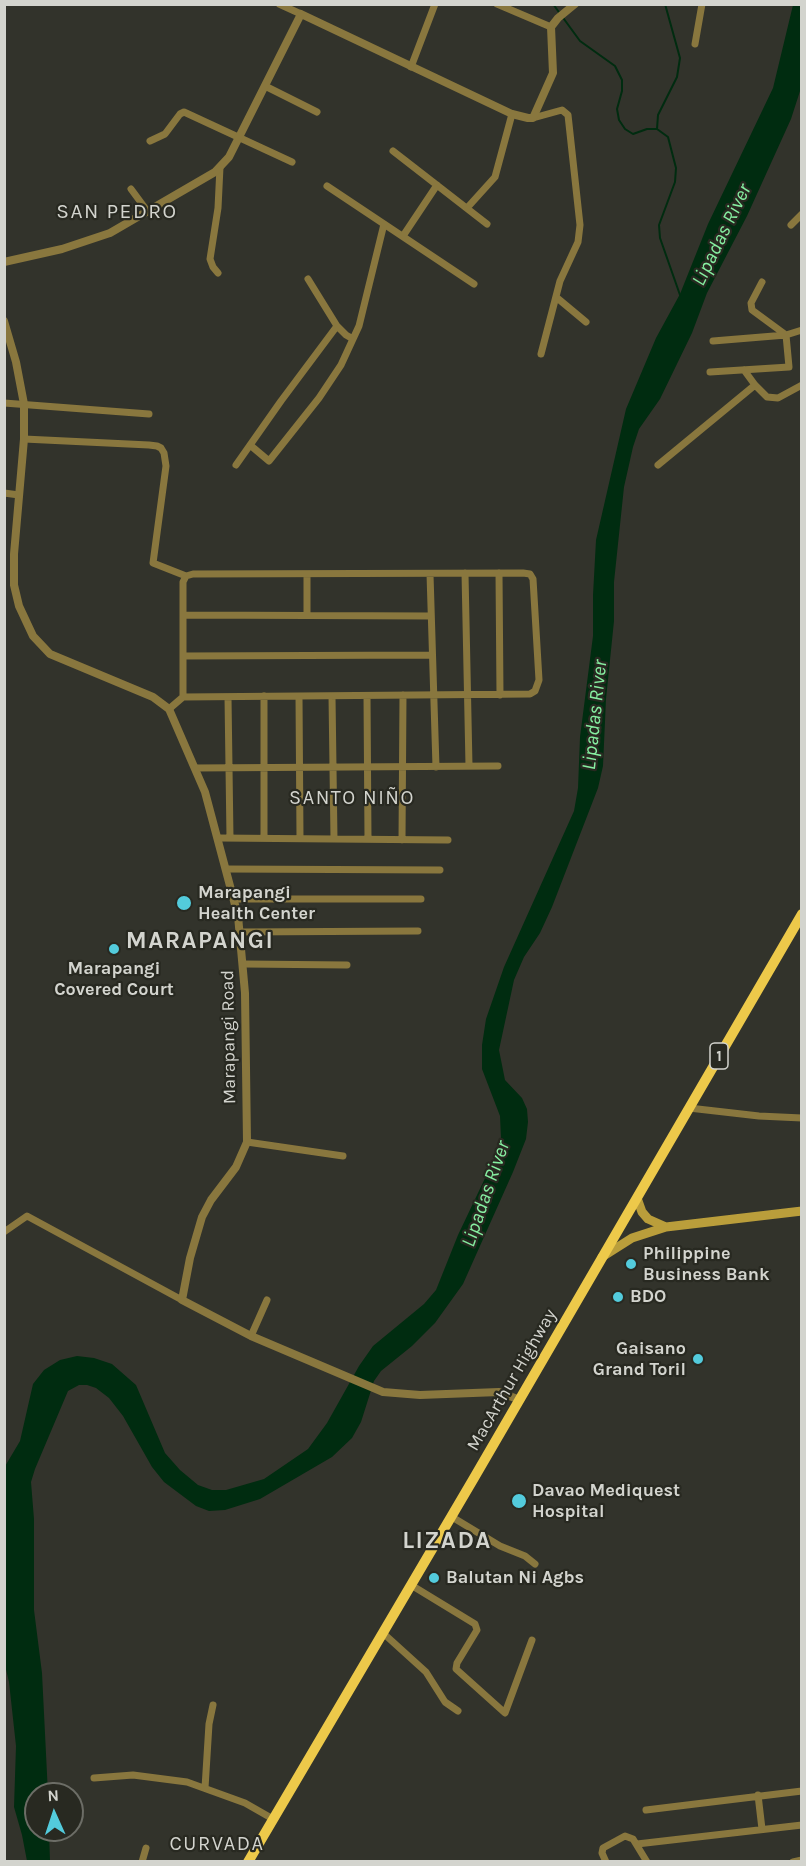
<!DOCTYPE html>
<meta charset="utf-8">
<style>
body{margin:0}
#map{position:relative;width:806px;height:1866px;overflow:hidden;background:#32332b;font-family:Karla,sans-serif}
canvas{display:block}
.frame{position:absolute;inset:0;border:6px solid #d3d4ce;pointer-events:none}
.north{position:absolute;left:24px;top:1782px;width:60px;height:60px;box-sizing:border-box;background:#282921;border:2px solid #6c6d66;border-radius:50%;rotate:357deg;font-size:16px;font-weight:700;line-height:24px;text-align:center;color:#d3d4ce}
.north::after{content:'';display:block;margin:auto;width:21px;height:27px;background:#53cbdc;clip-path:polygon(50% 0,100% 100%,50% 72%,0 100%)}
</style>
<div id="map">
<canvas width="806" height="1866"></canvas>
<div class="frame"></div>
<div class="north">N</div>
</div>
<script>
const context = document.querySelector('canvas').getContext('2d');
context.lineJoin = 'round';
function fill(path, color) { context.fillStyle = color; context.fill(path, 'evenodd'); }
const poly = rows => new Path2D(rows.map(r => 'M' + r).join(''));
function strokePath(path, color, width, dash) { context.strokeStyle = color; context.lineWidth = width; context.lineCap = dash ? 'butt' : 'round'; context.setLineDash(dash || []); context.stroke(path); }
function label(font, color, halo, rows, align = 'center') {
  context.font = font + ' Karla,sans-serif'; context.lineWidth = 4.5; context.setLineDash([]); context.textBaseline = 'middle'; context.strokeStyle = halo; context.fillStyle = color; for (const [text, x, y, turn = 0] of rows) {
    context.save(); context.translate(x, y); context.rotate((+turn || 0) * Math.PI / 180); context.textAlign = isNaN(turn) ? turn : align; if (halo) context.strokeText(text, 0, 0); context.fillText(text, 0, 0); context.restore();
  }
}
fill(poly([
 [793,5,801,5,801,88,791,119,747,216,707,293,692,333,660,399,639,429,633,447,624,487,614,582,614,621,606,699,603,766,598,788,552,907,540,933,524,957,514,980,499,1050,505,1080,522,1098,527,1109,528,1122,526,1139,513,1172,463,1284,435,1323,412,1346,381,1371,374,1381,361,1422,352,1438,332,1457,260,1499,225,1510,209,1511,196,1506,164,1482,152,1467,123,1416,109,1398,96,1388,87,1385,79,1385,68,1391,35,1469,31,1482,34,1519,34,1610,42,1673,48,1794,36,1794,36,1830,49,1830,50,1861,27,1861,22,1835,14,1807,16,1746,9,1682,4,1661,4,1468,20,1441,33,1384,44,1370,60,1360,77,1356,94,1358,112,1364,136,1385,165,1453,180,1470,198,1485,212,1490,226,1490,264,1479,308,1449,327,1423,359,1366,373,1346,424,1304,436,1290,458,1235,497,1153,501,1138,500,1116,482,1069,482,1045,486,1019,504,967,574,811,578,788,580,737,593,636,593,595,596,540,626,409,656,338,680,294,708,224,773,88]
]), '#002c10');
strokePath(poly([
 [553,4,580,41,615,66,622,80,622,91,617,109,619,120,625,129,633,134,647,129,657,129,668,137,676,168,675,182,659,225,660,238,680,295],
 [657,129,658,115,677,77,680,58,665,4]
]), '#002c10', 2);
strokePath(poly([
 [279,4,301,14],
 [497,4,551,27],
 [695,44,702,4],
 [411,67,435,4],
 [265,86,317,112],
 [533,118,562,110,568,115,580,225,578,242,560,281,541,354],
 [150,141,165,134,180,114,184,112,292,162],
 [393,151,487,224],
 [327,186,474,284],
 [131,189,148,212],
 [467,208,495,177,512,114],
 [791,225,802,214],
 [403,236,437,185],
 [218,273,213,267,210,259,218,208,220,167],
 [308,279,337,326,346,335,353,339],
 [556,297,586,322],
 [713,341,786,335,802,330],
 [744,370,755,385,767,397,778,398,802,385],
 [710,372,789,367,786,335,752,310,751,303,762,282],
 [4,403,149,414],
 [24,439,149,445,157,446,161,448,164,453,166,466,153,563,186,576,193,574,523,573,530,574,533,579,539,680,535,691,530,694,183,697,169,709],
 [250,445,269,461,319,398,341,365,359,326,384,224],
 [236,465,281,401,337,326],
 [658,465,755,385],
 [4,493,19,495],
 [465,573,469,766],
 [499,573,500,695],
 [307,574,307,615],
 [430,574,436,767],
 [183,615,431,616],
 [183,656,432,655],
 [264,696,264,838],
 [299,696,300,838],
 [332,696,334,839],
 [367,696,368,839],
 [183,697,183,582,186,576],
 [228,697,230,838],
 [195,768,498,766],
 [219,838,448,840],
 [402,840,403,695],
 [226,869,440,870],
 [234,899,421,899],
 [241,932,418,931],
 [244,964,347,965],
 [689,1108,759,1116,802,1118],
 [247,1142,343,1156],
 [4,1232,27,1216,182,1300],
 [251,1336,267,1300],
 [452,1517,500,1546,525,1556,535,1564],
 [411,1585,475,1624,477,1630,457,1663,456,1669,505,1713,532,1640],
 [383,1633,426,1672,445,1702,458,1711],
 [94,1778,133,1775,187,1782,245,1803,273,1819],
 [205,1788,209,1724,213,1705],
 [758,1795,762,1829],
 [646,1810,802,1791],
 [637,1844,802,1825],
 [142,1862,146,1848],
 [606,1862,602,1853,603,1848,625,1836,633,1839,647,1862],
 [793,1862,802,1860]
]), '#89773e', 7);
strokePath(poly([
 [4,262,62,249,110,233,215,172,229,157,301,14,512,114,528,118,533,118,553,73,551,27,558,18,575,4],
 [4,321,16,362,24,404,24,439,14,554,14,585,19,606,33,636,50,654,153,697,169,709,205,792,238,916,245,993,247,1142,236,1167,211,1200,202,1217,190,1258,182,1300,251,1336,383,1392,420,1395,499,1392,520,1400]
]), '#89773e', 8);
strokePath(poly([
 [637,1198,642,1212,648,1219,666,1227],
 [602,1257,632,1238,666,1227,802,1211]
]), '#ba9e3b', 9);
strokePath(poly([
 [248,1862,474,1478,802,914]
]), '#edc94a', 10);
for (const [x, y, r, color] of [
 [184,903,8,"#53cbdc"],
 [114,949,6,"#53cbdc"],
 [631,1264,6,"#53cbdc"],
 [618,1297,6,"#53cbdc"],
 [698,1359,6,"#53cbdc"],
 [519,1501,8,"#53cbdc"],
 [434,1578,6,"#53cbdc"]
]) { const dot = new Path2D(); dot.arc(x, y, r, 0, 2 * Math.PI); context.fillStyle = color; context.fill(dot); strokePath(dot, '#282921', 2); }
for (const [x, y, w] of [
 [719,1056,18]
]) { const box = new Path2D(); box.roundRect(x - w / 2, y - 13, w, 26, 4.5); context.fillStyle = '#282921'; context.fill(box); strokePath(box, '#d3d4ce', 1.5); }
label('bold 16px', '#d3d4ce', null, [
 ["1",719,1056]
]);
label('bold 18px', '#d3d4ce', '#282921', [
 ["Marapangi",198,893],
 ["Health Center",198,914],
 ["Marapangi",114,969,"center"],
 ["Covered Court",114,990,"center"],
 ["Philippine",643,1254],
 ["Business Bank",643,1275],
 ["BDO",630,1297],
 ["Gaisano",686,1349,"right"],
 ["Grand Toril",686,1370,"right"],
 ["Davao Mediquest",532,1491],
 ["Hospital",532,1512],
 ["Balutan Ni Agbs",446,1578]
], 'left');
label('18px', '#d3d4ce', '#282921', [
 ["Marapangi Road",229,1037,-91],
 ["MacArthur Highway",512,1380,-60]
]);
label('italic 20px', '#86efa1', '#282921', [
 ["Lipadas River",722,235,-64],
 ["Lipadas River",595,715,-84],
 ["Lipadas River",486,1194,-71]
]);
context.letterSpacing = '1.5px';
label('20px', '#d3d4ce', '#282921', [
 ["SANTO NIÑO",352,798],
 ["CURVADA",217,1844]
]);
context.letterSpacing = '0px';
context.letterSpacing = '1.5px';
label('21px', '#d3d4ce', '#282921', [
 ["SAN PEDRO",117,212]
]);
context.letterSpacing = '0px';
context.letterSpacing = '1.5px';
label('bold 24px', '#d3d4ce', '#282921', [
 ["MARAPANGI",200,941],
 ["LIZADA",447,1541]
]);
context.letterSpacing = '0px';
</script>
